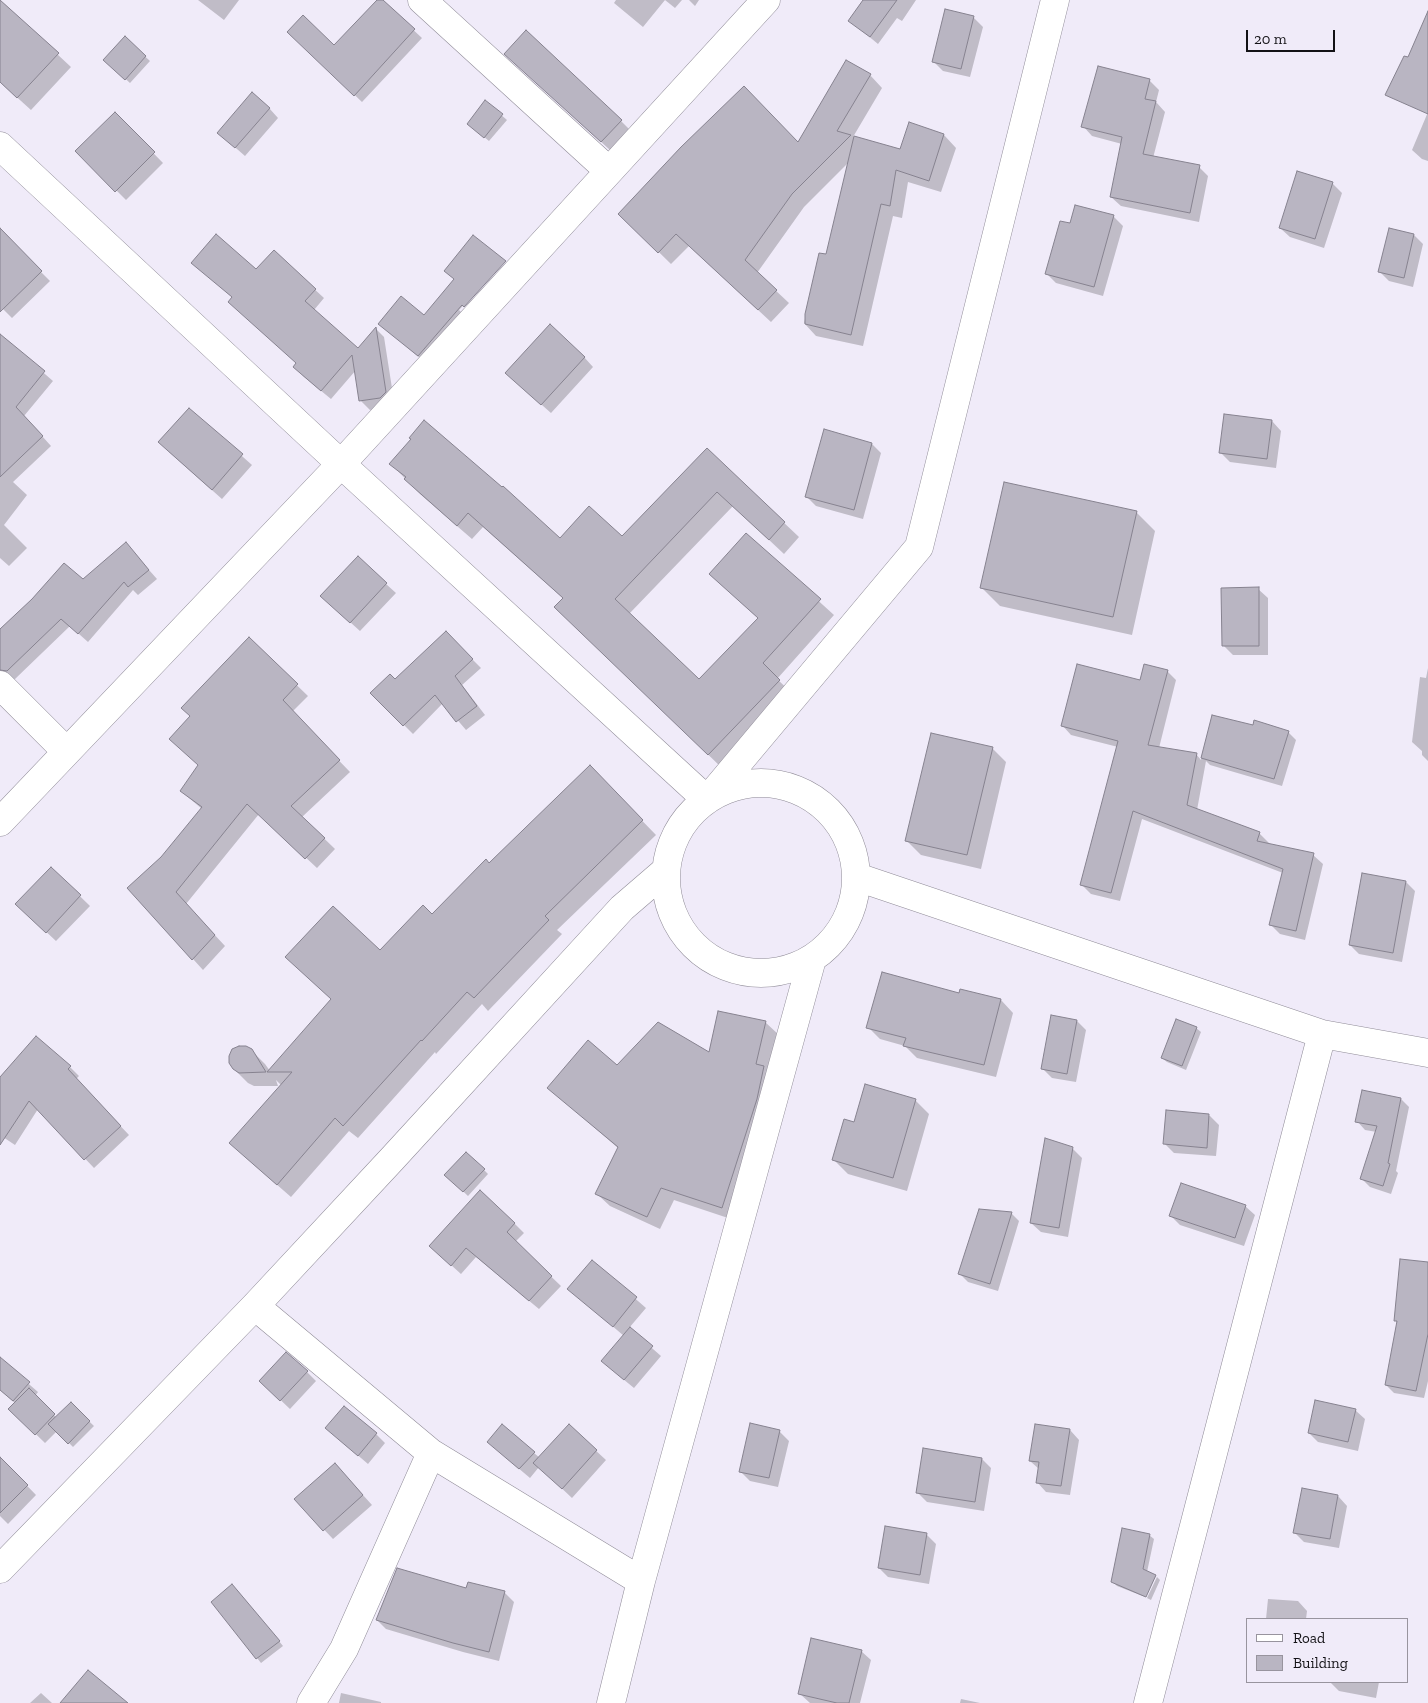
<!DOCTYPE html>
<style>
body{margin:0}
#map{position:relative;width:1428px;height:1703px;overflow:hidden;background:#f0ebf9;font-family:"Zilla Slab",serif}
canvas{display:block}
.legend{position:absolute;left:1246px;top:1618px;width:162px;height:65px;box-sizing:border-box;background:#f0ebf9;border:1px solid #98949e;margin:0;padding:6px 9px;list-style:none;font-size:15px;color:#131216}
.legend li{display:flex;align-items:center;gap:10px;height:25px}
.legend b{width:25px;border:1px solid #98949e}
.scale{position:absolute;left:1246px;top:30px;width:89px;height:22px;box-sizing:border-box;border:2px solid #131216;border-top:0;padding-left:6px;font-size:15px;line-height:18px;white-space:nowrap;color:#131216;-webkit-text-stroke:4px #f0ebf9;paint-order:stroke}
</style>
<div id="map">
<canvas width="1428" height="1703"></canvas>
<ul class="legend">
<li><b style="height:6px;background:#fff"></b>Road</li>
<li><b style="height:14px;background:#b9b5c2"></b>Building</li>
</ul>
<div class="scale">20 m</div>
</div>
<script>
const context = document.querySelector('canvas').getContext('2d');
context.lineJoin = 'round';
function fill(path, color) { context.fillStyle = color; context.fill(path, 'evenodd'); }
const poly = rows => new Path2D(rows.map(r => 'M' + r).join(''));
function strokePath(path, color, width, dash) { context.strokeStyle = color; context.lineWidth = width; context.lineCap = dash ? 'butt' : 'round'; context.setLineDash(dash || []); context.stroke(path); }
fill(poly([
 [198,0,239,0,224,20],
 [379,0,381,0,422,38,362,102,289,32,334,46],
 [616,0,665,0,643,27,614,3],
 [665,0,682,0,675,8],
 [689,0,699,0,695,6],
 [864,0,916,0,902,21,897,18,878,44,849,20],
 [0,1,71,67,31,110,0,82],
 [973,17,983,27,970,77,943,71,933,61],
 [125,38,150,61,130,83,105,60],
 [514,62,621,121,629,129,610,150],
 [870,75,882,88,853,137,901,151,910,124,944,135,956,148,941,192,908,182,902,218,893,216,863,346,816,336,804,323,820,254,827,256,849,162,804,207,757,273,789,303,771,322,689,246,671,264,620,214,799,144],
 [1149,80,1159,90,1156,102,1165,112,1153,158,1199,167,1208,176,1199,222,1121,206,1111,197,1122,144,1092,136,1083,126],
 [486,102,507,120,489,141,473,128],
 [269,108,278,118,245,156,229,142],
 [1428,112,1428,161,1422,159,1412,150],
 [115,114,163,163,126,200,77,151],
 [1332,183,1342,193,1324,248,1290,237,1280,228],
 [1076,206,1114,217,1123,226,1103,296,1056,283,1047,274,1071,225],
 [1390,229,1414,235,1423,244,1413,287,1389,281,1380,272],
 [11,242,50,281,12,318,0,306,0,253],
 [274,252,324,298,314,310,358,350,376,329,384,337,394,401,389,406,370,410,361,401,356,370,331,399,303,376,298,363,233,298,202,271,256,271],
 [504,261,459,310,461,312,506,263,514,271,428,365,380,324,424,317,455,280,446,271],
 [9,343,53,381,24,416,51,446,13,482,27,495,4,525,27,548,9,566,0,558,0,354],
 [584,357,593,367,551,413,517,383],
 [189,409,252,465,222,499,169,452],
 [1272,421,1281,431,1276,468,1230,462,1221,453],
 [872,444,881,453,863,519,816,506,806,496],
 [707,450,799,537,784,554,733,506,629,614,699,681,759,619,710,574,746,535,834,615,777,679,794,695,723,769,570,621,564,599,483,527,472,539,420,494,391,464,560,539,622,538],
 [1136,512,1155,531,1132,635,1000,606,982,588],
 [126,544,157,579,138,595,133,590,88,642,70,626,15,679,6,678,0,673,0,631,83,581],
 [386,584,396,593,360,631,331,605],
 [1258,589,1268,598,1268,655,1233,655,1224,646],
 [446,633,481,668,462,685,485,715,466,730,443,703,413,734,372,693,395,681],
 [249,639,308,696,292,712,350,772,302,817,335,849,317,868,259,814,186,904,225,946,203,970,193,959,162,858,202,809,181,791,199,766,191,716],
 [1428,668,1428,761,1422,755,1422,751,1412,742,1420,677,1426,678],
 [1167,671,1176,680,1159,748,1196,754,1201,760,1213,716,1254,726,1288,732,1296,740,1282,786,1210,765,1206,761,1197,810,1259,833,1269,843,1268,844,1313,855,1323,864,1305,940,1280,934,1271,925,1283,873,1142,819,1120,901,1091,894,1081,884,1118,747,1071,735,1062,725,1141,682],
 [992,748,1006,762,981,869,921,855,907,841],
 [590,767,656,835,557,930,562,934,488,1011,482,1004,436,1054,435,1052,358,1138,349,1131,291,1197,244,1156,282,1086,276,1080,278,1086,254,1086,248,1083,234,1069,251,1050,265,1064,270,1071,380,951,433,916,489,864],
 [51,868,90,906,56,941,26,913],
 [1406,882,1415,891,1402,962,1359,954,1350,945],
 [961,990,1001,1000,1013,1013,996,1077,917,1058,905,1046,880,1039,868,1027,960,995],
 [1052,1017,1077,1021,1086,1030,1076,1082,1052,1078,1042,1068],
 [765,1022,778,1034,734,1220,674,1200,660,1229,610,1206,597,1194,618,1148,549,1088,617,1066,710,1054],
 [1196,1028,1201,1032,1186,1070,1167,1062,1162,1058],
 [70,1067,79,1076,76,1079,129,1135,94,1168,38,1109,15,1145,0,1135,0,1103],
 [1401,1099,1409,1107,1396,1171,1398,1173,1391,1194,1370,1187,1361,1178,1377,1132,1365,1130,1357,1121],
 [915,1100,929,1114,907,1191,848,1174,834,1160,855,1123],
 [1167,1111,1210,1116,1219,1125,1216,1156,1174,1153,1164,1143],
 [1072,1148,1082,1158,1068,1237,1041,1232,1031,1223],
 [484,1170,488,1174,468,1196,446,1175],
 [1245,1206,1255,1215,1244,1246,1180,1225,1171,1216],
 [1011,1213,1019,1221,998,1291,968,1282,960,1274],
 [514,1223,524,1233,515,1242,561,1286,539,1309,476,1257,461,1274,440,1255],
 [592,1261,646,1308,629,1328,661,1356,634,1388,612,1370,624,1336,569,1289],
 [1428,1263,1428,1381,1424,1398,1394,1393,1386,1385,1398,1323,1396,1321],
 [0,1359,38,1392,35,1396,57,1418,71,1404,94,1426,73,1447,57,1431,45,1443,10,1409,16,1404,0,1390],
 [307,1372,316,1381,290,1409,270,1390],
 [1355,1410,1365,1419,1358,1451,1318,1442,1309,1433],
 [751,1425,780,1432,789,1441,778,1487,750,1481,740,1471],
 [1036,1425,1070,1430,1079,1440,1070,1495,1046,1492,1037,1482,1039,1469,1030,1461],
 [569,1426,606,1460,572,1498,539,1467,530,1478,498,1451,534,1453,540,1458],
 [326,1428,376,1434,385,1443,368,1464],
 [982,1459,991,1468,984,1511,927,1502,918,1493],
 [6,1464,36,1495,8,1524,0,1516,0,1470],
 [344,1474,372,1505,333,1539,296,1500],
 [1338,1496,1347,1506,1339,1548,1304,1542,1295,1533],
 [926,1534,936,1544,929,1584,888,1577,879,1568],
 [1149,1535,1154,1539,1147,1572,1156,1576,1145,1597,1117,1586,1112,1581],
 [1157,1577,1160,1580,1151,1600,1147,1598],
 [237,1590,283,1646,261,1663,213,1602],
 [467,1590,504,1592,514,1602,499,1661,463,1652,386,1629,377,1620],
 [1268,1599,1298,1601,1307,1611,1306,1619,1266,1619],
 [861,1651,871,1660,860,1703,810,1703,799,1693],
 [1330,1682,1379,1682,1376,1698,1339,1691],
 [41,1693,52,1703,30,1703],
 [341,1693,381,1702,381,1703,339,1703],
 [961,1699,980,1703,960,1703]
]), '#0003');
const building = poly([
 [0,0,59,53,17,98,0,82,0,0],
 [377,0,383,0,415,29,354,96,287,32,303,15,334,45,377,0],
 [863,0,897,0,870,37,848,21,863,0],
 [945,9,974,16,961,69,932,62,945,9],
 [1428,11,1428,114,1385,95,1404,56,1408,57,1428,11],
 [526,30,622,120,601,142,504,54,526,30],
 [125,36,146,56,125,80,103,60,125,36],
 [846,60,871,74,837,131,851,135,792,194,745,260,777,290,758,310,676,234,658,253,618,214,681,147,744,86,798,142,846,60],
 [1098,66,1150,79,1145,99,1156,101,1143,154,1200,165,1190,213,1110,197,1122,137,1081,127,1098,66],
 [252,92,270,108,235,148,217,133,252,92],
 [485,100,503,114,484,138,467,124,485,100],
 [115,112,155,152,115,192,75,151,115,112],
 [909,122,944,134,929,181,896,170,890,206,881,204,851,335,805,324,805,314,819,253,826,254,854,136,900,149,909,122],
 [1297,171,1333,182,1315,239,1279,228,1297,171],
 [1075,205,1114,215,1094,287,1045,274,1060,221,1070,223,1075,205],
 [0,228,42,271,0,312,0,228],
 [1389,228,1414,234,1404,278,1378,272,1389,228],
 [216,234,256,269,274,250,316,289,305,301,358,348,376,327,386,392,380,398,359,401,352,355,321,391,293,367,296,363,228,302,232,297,191,263,216,234],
 [473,235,506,261,464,307,462,305,418,356,378,324,401,296,424,315,454,279,444,271,473,235],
 [550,324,585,357,541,405,505,373,550,324],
 [0,334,45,371,16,407,43,436,0,477,0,334],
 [189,408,243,454,212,490,158,442,189,408],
 [1224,414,1272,420,1267,459,1219,453,1224,414],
 [424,420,502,487,503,486,560,538,589,506,622,536,707,448,785,522,769,540,717,492,615,599,699,679,758,618,709,574,746,533,821,599,763,663,780,680,708,755,554,607,563,598,468,513,457,526,404,479,406,477,389,464,411,439,409,438,424,420],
 [824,429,872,443,854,510,805,497,824,429],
 [1004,482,1137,511,1113,617,980,588,1004,482],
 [126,542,149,570,128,587,124,582,78,634,61,619,7,671,0,670,0,629,32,599,64,563,83,579,126,542],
 [358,556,387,583,350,623,320,596,358,556],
 [1259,587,1259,646,1222,646,1221,588,1259,587],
 [446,631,473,659,455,676,477,706,456,722,435,695,403,726,370,693,390,674,395,679,446,631],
 [249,637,298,684,283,700,340,760,291,806,325,838,305,859,247,804,176,892,215,935,192,960,127,888,161,857,202,807,180,791,198,765,169,739,190,716,181,708,249,637],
 [1077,664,1140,680,1144,664,1168,670,1148,745,1197,753,1187,805,1260,832,1257,841,1314,853,1296,931,1269,925,1283,869,1133,811,1111,893,1080,885,1118,741,1061,726,1077,664],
 [1212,715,1253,725,1254,720,1289,731,1274,779,1201,758,1212,715],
 [931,733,993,747,967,855,905,841,931,733],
 [590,765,643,820,545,916,549,920,474,998,467,992,422,1041,421,1040,343,1126,335,1118,277,1185,229,1143,292,1072,267,1072,331,999,285,957,333,906,380,950,423,905,432,914,486,859,489,863,590,765],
 [51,867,81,895,46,933,15,904,51,867],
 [1362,873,1406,881,1393,953,1349,945,1362,873],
 [882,972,959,993,960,989,1001,999,984,1065,903,1046,906,1038,866,1028,882,972],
 [718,1011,766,1021,756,1064,764,1066,757,1099,722,1208,661,1188,647,1217,595,1194,618,1147,547,1088,588,1040,617,1065,658,1022,709,1052,718,1011],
 [1051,1015,1077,1020,1067,1074,1041,1069,1051,1015],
 [1176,1019,1197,1027,1182,1066,1161,1058,1176,1019],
 [36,1036,71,1066,68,1069,121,1126,84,1160,29,1101,0,1145,0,1077,36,1036],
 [239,1046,246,1046,252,1049,266,1072,239,1073,233,1069,229,1063,229,1056,232,1049,239,1046],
 [865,1084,916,1099,893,1178,832,1160,844,1119,854,1122,865,1084],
 [1362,1090,1401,1098,1388,1163,1390,1164,1383,1186,1360,1179,1377,1126,1355,1122,1362,1090],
 [1166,1110,1209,1114,1207,1148,1163,1144,1166,1110],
 [1045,1138,1073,1147,1059,1228,1030,1223,1045,1138],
 [466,1152,485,1169,463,1192,444,1175,466,1152],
 [1181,1183,1246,1205,1235,1238,1169,1216,1181,1183],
 [480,1190,515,1223,507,1232,552,1276,529,1301,466,1248,451,1266,429,1246,480,1190],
 [979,1209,1012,1212,990,1284,958,1274,979,1209],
 [1400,1259,1428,1262,1428,1334,1416,1391,1385,1385,1397,1321,1394,1321,1400,1259],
 [592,1260,637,1297,613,1327,567,1289,592,1260],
 [630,1327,653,1346,624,1380,601,1361,630,1327],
 [286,1352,308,1371,280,1401,259,1381,286,1352],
 [0,1357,30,1382,13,1401,0,1390,0,1357],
 [29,1388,55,1414,35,1435,8,1409,29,1388],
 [1315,1400,1356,1409,1348,1442,1308,1433,1315,1400],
 [71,1402,90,1421,68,1444,48,1424,71,1402],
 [344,1406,377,1433,358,1456,325,1428,344,1406],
 [750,1423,780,1430,769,1478,739,1472,750,1423],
 [502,1424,535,1452,519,1469,487,1442,502,1424],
 [569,1424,597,1450,562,1489,533,1463,569,1424],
 [1035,1424,1070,1429,1061,1486,1036,1483,1039,1462,1029,1461,1035,1424],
 [923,1448,982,1458,975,1502,916,1493,923,1448],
 [0,1457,28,1485,0,1513,0,1457],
 [335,1463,363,1495,323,1531,294,1499,335,1463],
 [1302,1488,1338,1495,1330,1539,1293,1533,1302,1488],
 [885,1526,927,1533,920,1575,878,1568,885,1526],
 [1122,1528,1150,1534,1143,1569,1156,1575,1146,1597,1111,1582,1122,1528],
 [397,1568,466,1588,468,1582,505,1591,489,1652,453,1643,376,1620,397,1568],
 [232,1584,280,1641,256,1659,211,1602,232,1584],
 [811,1638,862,1650,849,1703,837,1703,798,1694,811,1638],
 [88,1670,128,1703,60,1703,88,1670]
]);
fill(building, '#b9b5c2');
strokePath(building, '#86828f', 1);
const minor = poly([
 [422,0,609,171],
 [0,146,341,464,707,800,919,547,1055,0],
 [0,685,66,751],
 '666 878a95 95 0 1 1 190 0a95 95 0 1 1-190 0Z',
 [0,822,341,464,766,0],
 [857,877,1322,1034,1428,1053],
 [255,1306,431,1453,641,1581],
 [0,1569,255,1306,392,1159,622,908,665,871],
 [311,1703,344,1649,431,1453],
 [611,1703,641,1581,812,959],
 [1148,1703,1322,1034]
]);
strokePath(minor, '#908c98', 29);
strokePath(minor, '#fff', 28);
</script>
